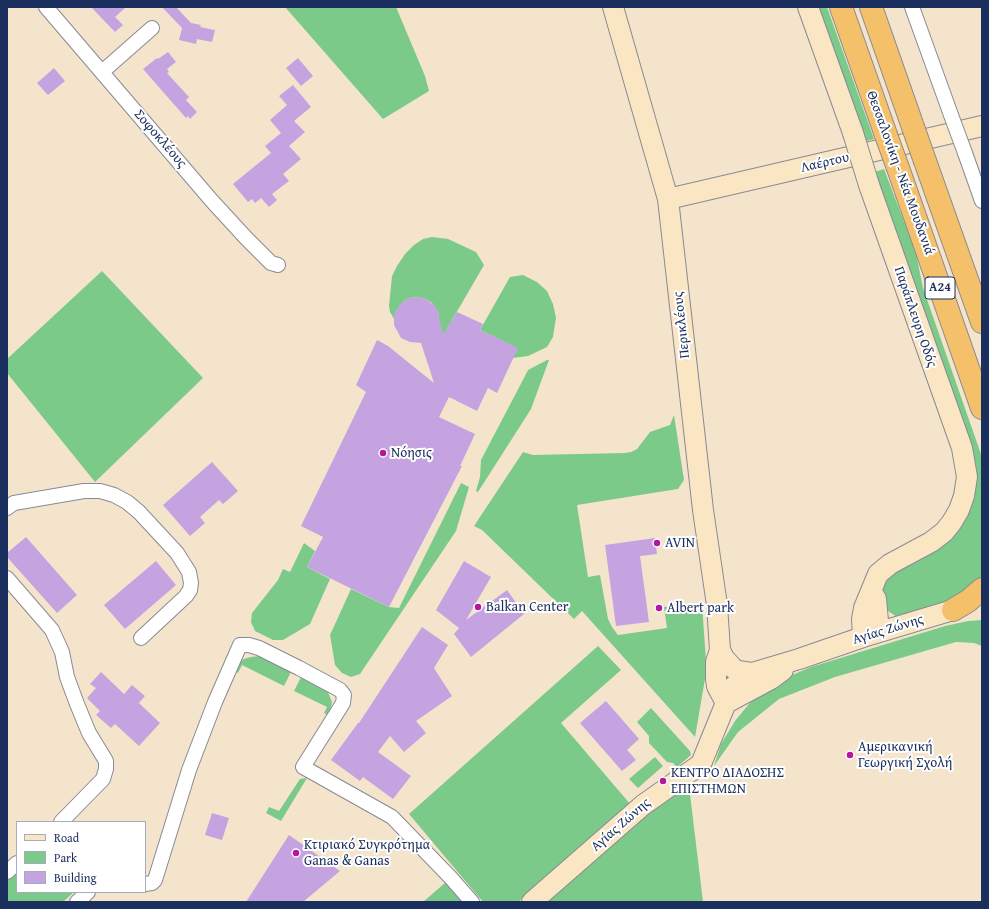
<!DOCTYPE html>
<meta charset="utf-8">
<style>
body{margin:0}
#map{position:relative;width:989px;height:909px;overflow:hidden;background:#f5e4cc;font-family:"Gentium Book Plus",serif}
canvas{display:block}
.frame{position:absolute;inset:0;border:8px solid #1b2f5e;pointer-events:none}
.legend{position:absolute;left:16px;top:821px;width:130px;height:72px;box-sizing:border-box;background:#fff;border:1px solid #a4acbf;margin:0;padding:5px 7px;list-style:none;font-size:12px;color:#1b2f5e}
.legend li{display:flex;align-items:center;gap:8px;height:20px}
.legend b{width:20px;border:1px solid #a4acbf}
</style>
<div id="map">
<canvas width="989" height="909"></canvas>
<div class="frame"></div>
<ul class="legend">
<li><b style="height:5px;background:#fbe6c3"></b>Road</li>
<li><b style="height:11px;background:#7cca8a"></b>Park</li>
<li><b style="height:11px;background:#c4a3e0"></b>Building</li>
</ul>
</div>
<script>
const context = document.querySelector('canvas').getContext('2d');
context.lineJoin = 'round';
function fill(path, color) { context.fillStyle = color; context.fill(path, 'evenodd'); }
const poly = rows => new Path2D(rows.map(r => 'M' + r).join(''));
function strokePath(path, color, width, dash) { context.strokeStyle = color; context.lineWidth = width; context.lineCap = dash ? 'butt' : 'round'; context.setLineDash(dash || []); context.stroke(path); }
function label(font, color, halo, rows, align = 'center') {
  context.font = font + ' "Gentium Book Plus",serif'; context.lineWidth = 4; context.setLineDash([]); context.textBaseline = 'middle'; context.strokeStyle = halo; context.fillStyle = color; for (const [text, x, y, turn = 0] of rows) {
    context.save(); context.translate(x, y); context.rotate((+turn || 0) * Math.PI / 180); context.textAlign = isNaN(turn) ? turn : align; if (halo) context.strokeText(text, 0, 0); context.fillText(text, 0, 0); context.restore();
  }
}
fill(poly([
 [285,7,396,7,425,76,429,91,383,119],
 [812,7,827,7,874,139,859,143],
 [884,169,916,253,923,288,982,457,982,582,964,600,897,617,888,611,883,602,882,592,885,583,890,575,971,496,871,173],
 [432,237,448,239,476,252,484,265,444,334,441,334,438,312,432,303,426,299,417,297,410,298,404,301,396,311,394,319,390,312,389,306,392,276,397,266,405,254,414,245,423,239],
 [102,271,203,378,95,482,7,373,7,359],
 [523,275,537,282,547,291,553,304,556,318,553,337,547,347,528,356,513,358,517,348,480,330,510,277],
 [547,360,549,360,531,409,478,492,476,491,480,477,481,460,526,374,528,370],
 [674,415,684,480,678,489,577,505,588,577,600,575,608,619,612,627,618,635,667,628,664,607,702,604,706,661,705,679,695,737,582,611,574,619,482,530,474,526,523,452,533,455,625,453,631,452,637,449,650,432,670,425],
 [461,483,469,487,456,531,360,674,351,677,342,673,335,665,330,635,351,589,389,607,399,608],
 [304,543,315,551,307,567,330,579,310,624,283,640,273,640,255,631,251,622,252,613,278,580,283,569,290,572],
 [982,620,982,646,974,643,956,642,835,677,779,699,738,732,714,766,721,744,735,721,758,693,778,681,811,667,945,626,968,621],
 [598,646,621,670,561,723,631,805,518,902,483,902,409,814],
 [259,656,268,658,292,670,284,686,242,665,238,673,234,671,239,663,244,659,251,657],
 [302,675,327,690,332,702,329,716,324,713,327,707,294,691],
 [651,708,690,751,691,755,677,767,673,763,667,762,649,743,649,736,637,722],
 [655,757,663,766,638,788,629,779],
 [307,778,281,821,266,813,269,807,279,811,300,779],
 [675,789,690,794,703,902,539,902],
 [17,867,17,892,74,892,63,902,7,902,7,876],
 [446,882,463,902,423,902]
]), '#7cca8a');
fill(poly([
 [91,7,126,7,115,17,123,25,115,32],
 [162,7,176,7,191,23,201,25,200,27,215,30,212,42,197,39,196,44,179,40,182,28],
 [168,52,176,62,167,69,169,72,167,73,189,97,186,100,197,112,190,119,188,116,186,118,143,69,157,58,158,59],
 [298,58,313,76,301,86,286,68],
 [54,68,65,81,48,95,37,83],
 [293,85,311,107,294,121,305,132,289,146,301,159,283,174,289,181,272,194,277,200,269,207,261,198,255,203,252,199,248,202,233,184,271,153,265,146,281,133,270,120,287,105,279,96],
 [417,297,426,299,435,306,438,312,443,335,457,312,483,324,480,330,518,348,497,393,488,388,477,411,449,397,439,417,475,434,460,466,462,466,389,607,307,567,323,537,301,526,366,392,356,385,377,340,388,346,434,383,421,343,410,342,401,338,394,325,394,315,399,306,404,301,410,298],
 [212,462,238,491,223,504,219,500,200,517,205,523,190,536,163,505],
 [26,537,77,595,57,613,7,557,7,553],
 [655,538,657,554,640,556,649,622,616,626,605,545],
 [156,561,176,585,125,629,104,605],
 [464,561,491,577,466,620,507,590,524,614,471,657,454,634,459,628,436,610],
 [422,627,448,645,434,668,452,696,416,721,426,733,404,752,390,736,378,752,411,776,393,799,363,777,360,781,331,760,358,723,359,723],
 [101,672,124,694,132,685,145,696,139,703,160,723,139,746,115,724,111,728,96,715,100,711,87,698,96,688,90,684],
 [606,701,639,739,627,750,636,760,622,771,580,723],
 [212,813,229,818,222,840,205,835],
 [289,835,340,871,303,902,246,902]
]), '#c4a3e0');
const street = poly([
 [46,7,212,201,246,238,271,263,278,265],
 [912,7,951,115],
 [102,72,152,28],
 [965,153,982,201],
 [7,508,14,503,84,491,100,491,114,495,127,502,139,512,177,553,189,572,191,583,190,590,186,596,141,638],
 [7,578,52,630,62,652,67,677,77,704,89,733,106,761,106,769,103,779,61,822],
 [7,872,17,863],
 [145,884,152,883,155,880,189,770,215,702,240,645,249,645,259,648,299,668,340,690,344,695,343,703,303,767,392,817,451,878,472,902],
 [77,902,88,892]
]);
const secondary = poly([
 [613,7,668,199,703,510,717,605,720,650,724,658,733,668,738,671,752,673],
 [808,7,853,133],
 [668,199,982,126],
 [872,592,876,599,879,632],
 [863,637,862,619,864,608,878,574,890,564,931,542,944,532,952,522,959,510,964,496,967,477,962,448,869,185],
 [720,650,716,662,716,679,717,686,726,703],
 [730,701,771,679,783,670],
 [532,902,643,805,701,764,732,688,740,681,752,673,799,659,863,637,953,610]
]);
const highway = poly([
 [841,7,886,135],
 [871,7,913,127],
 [925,161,982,322],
 [898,168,982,408],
 [953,610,968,601,982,589]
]);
strokePath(street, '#888a95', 16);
strokePath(secondary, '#888a95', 22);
strokePath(highway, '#888a95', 24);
strokePath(street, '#fff', 14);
strokePath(secondary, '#fbe6c3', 20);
strokePath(highway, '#f4c16a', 22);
const streetBridge = poly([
 [951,115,965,153]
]);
const secondaryBridge = poly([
 [853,133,869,185]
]);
const highwayBridge = poly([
 [913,127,925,161],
 [886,135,898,168]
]);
strokePath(streetBridge, '#888a95', 16, []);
strokePath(secondaryBridge, '#888a95', 22, []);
strokePath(highwayBridge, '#888a95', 24, []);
strokePath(streetBridge, '#fff', 14);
strokePath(secondaryBridge, '#fbe6c3', 20);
strokePath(highwayBridge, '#f4c16a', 22);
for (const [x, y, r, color] of [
 [383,453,4,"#b5179e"],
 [657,543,4,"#b5179e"],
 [478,607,4,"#b5179e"],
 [659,608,4,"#b5179e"],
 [850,755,4,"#b5179e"],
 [663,781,4,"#b5179e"],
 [296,853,4,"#b5179e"]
]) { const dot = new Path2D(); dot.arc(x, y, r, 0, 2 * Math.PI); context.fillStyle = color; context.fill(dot); strokePath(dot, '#fff', 1.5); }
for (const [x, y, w] of [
 [940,288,30]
]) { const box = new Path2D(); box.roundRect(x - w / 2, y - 11, w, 22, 3); context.fillStyle = '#fff'; context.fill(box); strokePath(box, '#1b2f5e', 1); }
label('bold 13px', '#1b2f5e', null, [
 ["Α24",940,288]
]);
label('14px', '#1b2f5e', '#fff', [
 ["Σοφοκλέους",160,139,49],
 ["Λαέρτου",825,163,-13],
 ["Θεσσαλονίκη - Νέα Μουδανιά",900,173,70],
 ["Παράπλευρη Οδός",915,317,71],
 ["Περικλέους",682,325,-96],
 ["Αγίας Ζώνης",888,630,-17],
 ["Αγίας Ζώνης",621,825,-41]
]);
label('14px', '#1b2f5e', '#fff', [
 ["Νόησις",391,453],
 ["AVIN",665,543],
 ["Balkan Center",486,607],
 ["Albert park",667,608],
 ["Αμερικανική",858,747],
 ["Γεωργική Σχολή",858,763],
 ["ΚΕΝΤΡΟ ΔΙΑΔΟΣΗΣ",671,773],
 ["ΕΠΙΣΤΗΜΩΝ",671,789],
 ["Κτιριακό Συγκρότημα",304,845],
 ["Ganas & Ganas",304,861]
], 'left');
</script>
